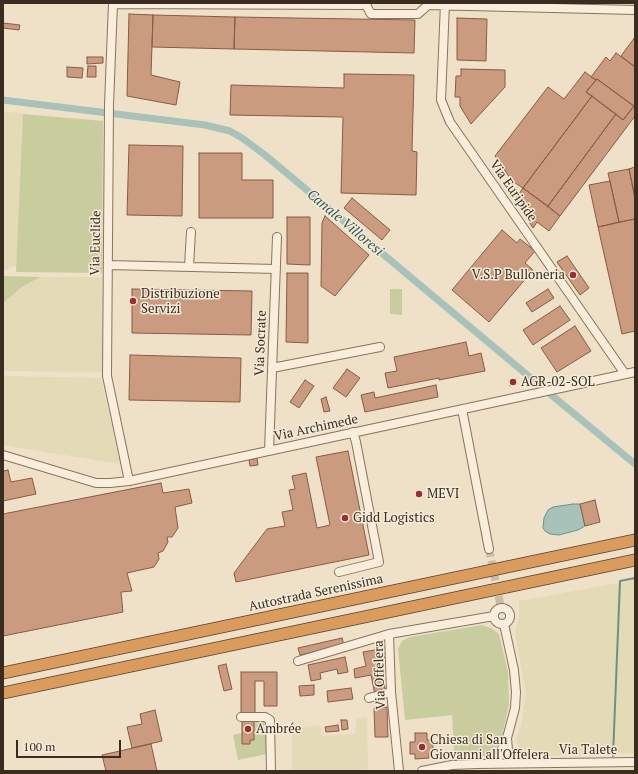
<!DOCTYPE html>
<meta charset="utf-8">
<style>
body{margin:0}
#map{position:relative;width:638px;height:774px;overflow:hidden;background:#eee1c8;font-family:"PT Serif",serif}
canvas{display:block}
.frame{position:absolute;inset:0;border:4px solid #3a2c20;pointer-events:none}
.scale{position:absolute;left:16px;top:740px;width:105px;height:18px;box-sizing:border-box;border:2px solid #3a2c20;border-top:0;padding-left:5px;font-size:12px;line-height:14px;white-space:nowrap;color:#3a2c20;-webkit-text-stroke:3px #f5ebd8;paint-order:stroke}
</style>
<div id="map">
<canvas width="638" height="774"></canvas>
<div class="frame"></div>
<div class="scale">100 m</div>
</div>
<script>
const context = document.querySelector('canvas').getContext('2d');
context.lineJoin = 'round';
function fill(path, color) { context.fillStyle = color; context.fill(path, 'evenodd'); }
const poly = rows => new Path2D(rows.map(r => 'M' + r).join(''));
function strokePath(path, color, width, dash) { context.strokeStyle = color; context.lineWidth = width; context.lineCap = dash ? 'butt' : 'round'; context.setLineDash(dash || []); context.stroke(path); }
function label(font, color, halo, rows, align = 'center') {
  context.font = font + ' "PT Serif",serif'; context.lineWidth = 3; context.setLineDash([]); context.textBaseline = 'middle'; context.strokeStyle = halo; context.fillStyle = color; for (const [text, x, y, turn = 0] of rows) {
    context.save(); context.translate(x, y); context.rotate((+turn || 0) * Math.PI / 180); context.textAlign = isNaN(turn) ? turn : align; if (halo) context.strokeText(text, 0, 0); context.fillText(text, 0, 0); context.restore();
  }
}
fill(poly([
 [3,111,23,114,17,265,6,270,3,270],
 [40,277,102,277,103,372,3,371,3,304,6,300,22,287],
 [3,376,101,378,120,464,3,445],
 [635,580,635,753,522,757,519,750,516,739,521,726,526,693,515,632,519,617,519,601],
 [367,717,368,769,358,771,292,771,292,729,320,725,322,736,355,734,357,718]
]), '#e3dab6');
fill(poly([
 [23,114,103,121,102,273,16,272],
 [3,276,40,277,22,287,3,303],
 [390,289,402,289,402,315,390,314],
 [482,625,491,628,499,634,508,672,509,704,501,741,488,756,454,756,452,715,405,720,398,649,402,641,410,637],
 [263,720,266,722,267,754,238,760,233,735,242,733,242,744,250,744,250,740,254,740,254,721]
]), '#c9cc9c');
const water = poly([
 [573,504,580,504,585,526,578,530,559,535,550,534,545,531,543,528,544,518,548,510,553,507,573,504]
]);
fill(water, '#a9c2b9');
strokePath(water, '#6f9087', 1);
strokePath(poly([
 [613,756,620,581,635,578]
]), '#6f9087', 2);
strokePath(poly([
 [3,100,205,125,230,131,242,138,265,155,538,384,635,464]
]), '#a9c2b9', 7);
const building = poly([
 [129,14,153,15,151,75,180,82,176,105,127,96,129,14],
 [153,15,235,17,234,49,152,47,153,15],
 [235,17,415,20,414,53,234,49,235,17],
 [457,18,487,19,486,61,457,60,457,18],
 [3,23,20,25,19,30,3,28,3,23],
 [635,37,635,67,621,56,635,37],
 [616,53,635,67,635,107,597,79,596,80,591,77,606,57,610,61,616,53],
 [87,57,103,57,103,63,87,64,87,57],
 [88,66,96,66,96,77,87,77,88,66],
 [67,67,83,68,82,78,67,77,67,67],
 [461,69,505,70,505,87,471,124,460,106,460,97,455,97,456,76,461,76,461,69],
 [585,72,596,80,586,92,592,96,523,188,512,181,495,156,548,87,564,99,585,72],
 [344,74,414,75,412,151,417,152,416,195,341,193,343,117,230,115,231,85,344,88,344,74],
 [597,79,634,106,623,120,586,92,597,79],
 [592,96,616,114,548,206,523,188,592,96],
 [634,106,635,107,635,116,560,216,548,206,616,114,623,120,634,106],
 [129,145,183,146,182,216,127,215,129,145],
 [199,153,242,153,242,180,273,180,273,218,199,218,199,153],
 [635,167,635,198,629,169,635,167],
 [629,169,635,198,635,219,619,222,608,173,629,169],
 [610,181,619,222,598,227,589,185,610,181],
 [523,188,560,216,549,231,537,222,533,228,515,199,523,188],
 [352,198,390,230,382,240,344,208,352,198],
 [325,216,369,255,335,296,321,286,322,223,325,216],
 [287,217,310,217,310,265,287,264,287,217],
 [635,219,635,331,622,334,598,227,635,219],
 [502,230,517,243,520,239,535,251,525,263,533,270,489,322,452,290,502,230],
 [567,256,589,288,580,295,557,262,567,256],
 [287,273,308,273,308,343,286,342,287,273],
 [132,289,252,291,251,335,132,333,132,289],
 [548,289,554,298,532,312,526,303,548,289],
 [560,306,570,320,533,345,523,330,560,306],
 [575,326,591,351,557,372,541,348,575,326],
 [466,342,469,356,481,353,485,371,439,380,439,378,388,388,385,373,397,371,394,357,466,342],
 [130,355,241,358,240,402,129,400,130,355],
 [347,369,360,378,346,397,333,388,347,369],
 [516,379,517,384,510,386,509,380,516,379],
 [305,380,314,386,299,408,290,402,305,380],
 [436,385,438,397,365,412,361,395,374,392,375,398,436,385],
 [326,397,330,411,324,412,321,399,326,397],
 [348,451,369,555,236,582,234,573,267,529,285,526,282,512,293,510,289,490,295,489,292,476,306,473,317,528,330,525,316,457,348,451],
 [257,458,258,465,250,466,249,460,257,458],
 [8,470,11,482,32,478,36,494,3,501,3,471,8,470],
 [161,483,163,493,189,489,192,503,175,507,178,528,172,537,167,537,168,542,163,551,158,553,159,559,154,567,127,573,132,591,121,592,123,612,3,636,3,514,161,483],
 [595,500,600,522,585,526,580,504,595,500],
 [342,638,344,645,300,655,298,648,342,638],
 [385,648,387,657,379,659,386,693,375,695,371,675,355,678,354,669,366,666,363,652,385,648],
 [345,657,348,672,338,674,337,669,320,673,321,679,311,681,308,665,345,657],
 [226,664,232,689,224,691,218,666,226,664],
 [241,672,277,672,277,706,264,706,264,681,255,681,255,714,241,714,241,672],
 [314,685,314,695,300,696,299,686,314,685],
 [351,688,353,699,328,702,327,691,351,688],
 [387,707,388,737,375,737,374,708,387,707],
 [155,710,162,741,132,748,127,727,142,724,140,714,155,710],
 [242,719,254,719,254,740,250,740,250,744,242,744,242,719],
 [341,720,347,720,348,729,342,730,341,720],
 [338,725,339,731,326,732,325,727,338,725],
 [415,733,427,733,427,740,433,740,433,753,429,753,429,758,415,759,415,754,410,754,410,742,415,742,415,733],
 [151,744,157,771,106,771,102,755,151,744]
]);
fill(building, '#cb9b7f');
strokePath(building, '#885b44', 1);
strokePath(poly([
 [489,549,501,608]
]), '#cabda6', 8, [8, 4]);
const minor = poly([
 [113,3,109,105,107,376,129,481],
 [367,3,366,5,371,14,418,14,428,5,635,10],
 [445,3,441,100,450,122,625,374],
 [113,4,366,5],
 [108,265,276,269],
 [189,267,191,232],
 [272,368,380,347],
 [462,409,489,549],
 [269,451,277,237],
 [3,455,96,483,110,483,129,481,635,372],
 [339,572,379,562,356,442,353,432],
 '494 616a8 8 0 1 1 16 0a8 8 0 1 1-16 0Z',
 [504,624,514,670,516,692,515,708,507,738],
 [389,634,391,692,399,771],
 [298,661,389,634,494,616],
 [369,698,391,692],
 [241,717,265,717,270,720,271,771],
 [498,763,499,755,507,738,509,763],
 [422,771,452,765,477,764,635,762]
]);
const highway = poly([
 [3,673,635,540],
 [3,693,635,560]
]);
strokePath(minor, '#89735d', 10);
strokePath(highway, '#584131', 13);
strokePath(minor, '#f8eedb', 8);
strokePath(highway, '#d99c5c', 11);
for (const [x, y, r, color] of [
 [573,275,4,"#972f35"],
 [133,301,4,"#972f35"],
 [513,382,4,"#972f35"],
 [419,494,4,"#972f35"],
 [345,518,4,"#972f35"],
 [248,729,4,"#972f35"],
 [422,747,4,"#972f35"]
]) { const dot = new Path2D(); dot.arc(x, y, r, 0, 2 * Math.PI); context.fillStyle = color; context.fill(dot); strokePath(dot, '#f5ebd8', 1.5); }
label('13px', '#3a2c20', '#f5ebd8', [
 ["Via Euripide",513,191,55],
 ["Via Euclide",96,243,-89],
 ["Via Socrate",261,343,-88],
 ["Via Archimede",316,428,-12],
 ["Autostrada Serenissima",316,593,-12],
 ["Via Offelera",380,675,-92],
 ["Via Talete",588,750]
]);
label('13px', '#3a2c20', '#f5ebd8', [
 ["V.S.P Bulloneria",565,275,"right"],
 ["Distribuzione",141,294],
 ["Servizi",141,309],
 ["AGR-02-SOL",521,382],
 ["MEVI",427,494],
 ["Gidd Logistics",353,518],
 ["Ambrée",256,729],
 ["Chiesa di San",430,740],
 ["Giovanni all'Offelera",430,755]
], 'left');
label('italic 14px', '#305955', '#f5ebd8', [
 ["Canale Villoresi",345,223,40]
]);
</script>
